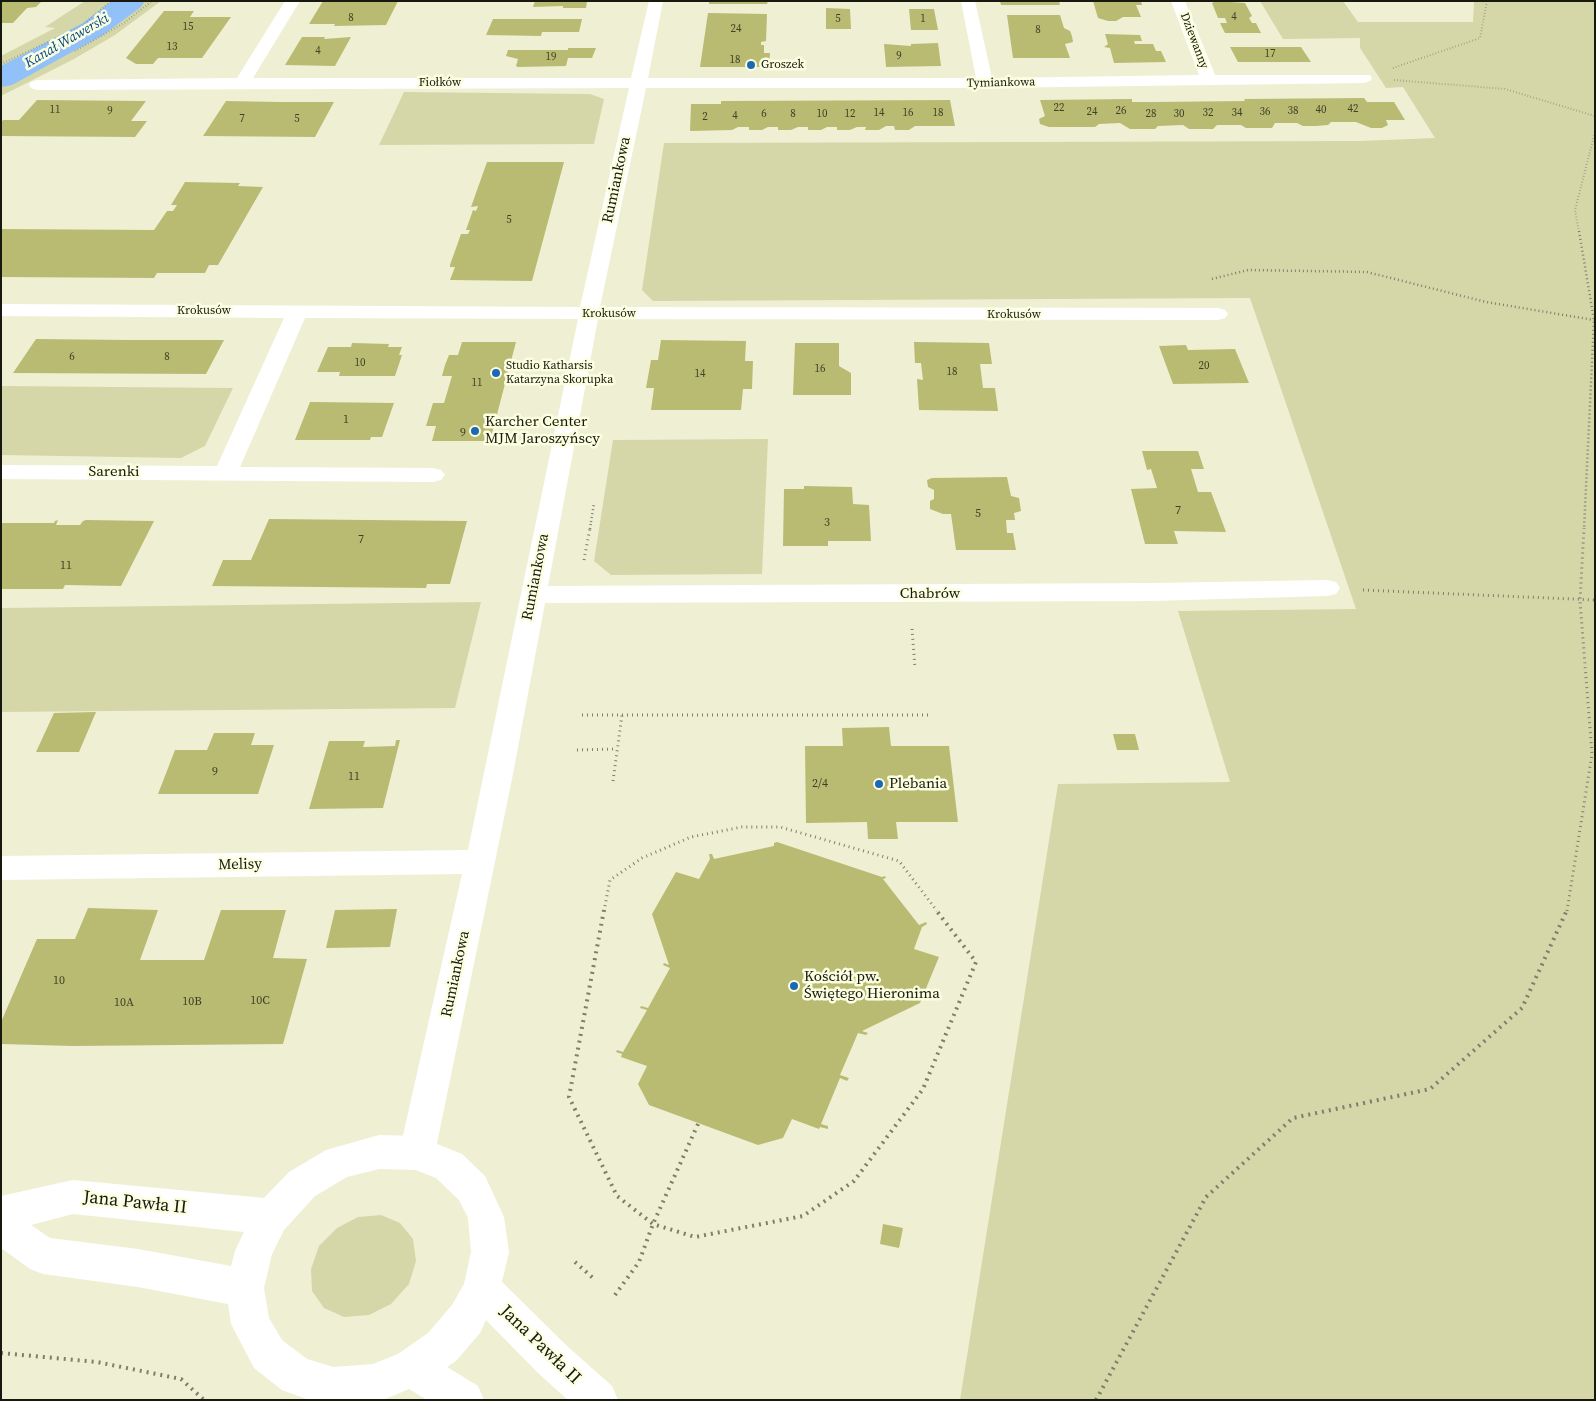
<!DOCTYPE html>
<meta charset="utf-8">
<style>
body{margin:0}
#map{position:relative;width:1596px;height:1401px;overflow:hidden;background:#eff0d3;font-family:"Source Serif 4",serif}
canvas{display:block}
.frame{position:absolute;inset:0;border:2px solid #18190e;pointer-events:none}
</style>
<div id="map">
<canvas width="1596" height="1401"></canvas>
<div class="frame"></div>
</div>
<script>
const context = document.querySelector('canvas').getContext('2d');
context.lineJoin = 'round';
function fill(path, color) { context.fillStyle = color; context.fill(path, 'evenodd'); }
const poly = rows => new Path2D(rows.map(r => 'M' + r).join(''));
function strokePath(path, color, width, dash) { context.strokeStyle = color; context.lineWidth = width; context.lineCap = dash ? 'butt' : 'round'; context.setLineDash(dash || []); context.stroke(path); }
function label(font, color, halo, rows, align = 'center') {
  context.font = font + ' "Source Serif 4",serif'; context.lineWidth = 5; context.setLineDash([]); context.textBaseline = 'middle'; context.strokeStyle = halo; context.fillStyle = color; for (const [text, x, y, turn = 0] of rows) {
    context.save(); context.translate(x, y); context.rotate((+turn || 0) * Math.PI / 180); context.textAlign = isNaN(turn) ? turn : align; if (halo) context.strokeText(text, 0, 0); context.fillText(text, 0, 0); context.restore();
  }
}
fill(poly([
 [85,1,161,1,115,35,74,59,1,96,1,56,55,28,45,27],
 [1260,1,1343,1,1358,22,1473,22,1474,1,1595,1,1595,1400,960,1400,1058,784,1230,782,1178,611,1356,609,1250,298,653,301,642,290,664,143,1361,141,1435,138,1403,87,1386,88,1360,48,1360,38,1283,39],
 [404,92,590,94,604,99,594,144,379,145],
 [1,386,233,388,205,446,181,458,1,455],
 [768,439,762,574,611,575,594,561,613,440],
 [481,602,455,708,1,712,1,608],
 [381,1215,400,1223,413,1239,416,1261,409,1284,391,1304,369,1315,344,1317,324,1308,312,1291,311,1269,319,1246,337,1228,358,1217]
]), '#d5d7a9');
fill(poly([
 [112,1,145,1,141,7,103,35,12,85,1,87,1,66,83,23,112,1]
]), '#92c1f9');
fill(poly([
 [1,1,36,1,41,2,36,7,27,8,13,23,1,23],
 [323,1,398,1,386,25,334,26,335,24,309,24],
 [535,1,587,1,586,8,563,8,563,6,533,7],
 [709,1,768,1,767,4,709,4],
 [1000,1,1059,1,1060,5,1001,5],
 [1093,1,1141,1,1142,5,1136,5,1141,17,1123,17,1116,21,1108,21,1098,18],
 [1216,1,1245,3,1252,16,1249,18,1252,23,1256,23,1261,33,1225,33,1220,23,1227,23,1225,18,1218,18,1212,3],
 [826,8,850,9,851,29,826,29],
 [909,9,934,9,938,30,911,30],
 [164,11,194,11,190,17,231,17,202,58,158,58,153,64,136,64,126,58],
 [708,13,767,14,766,41,761,42,761,45,764,45,764,53,770,53,769,67,700,67],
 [1007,15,1060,15,1064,28,1070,31,1072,36,1073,42,1065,44,1070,58,1013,58],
 [493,19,582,19,579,32,542,32,541,36,486,35],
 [1105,34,1140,35,1142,41,1134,41,1135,44,1153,44,1156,51,1161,51,1166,62,1114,63,1110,48,1104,47,1108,44],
 [302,37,325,37,324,39,351,37,335,66,285,65],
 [938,43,941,66,886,67,884,44,911,46,911,44],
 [1230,47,1301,47,1311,62,1238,62],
 [568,48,596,48,592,58,568,58,566,66,518,67,516,66,518,59,506,56,508,50,568,50],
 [1364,98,1367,102,1394,102,1405,120,1386,120,1388,125,1382,128,1371,128,1356,122,1331,122,1328,125,1316,126,1303,126,1297,123,1275,123,1272,128,1246,128,1241,125,1217,125,1213,129,1189,129,1183,125,1158,126,1155,129,1130,129,1120,123,1099,124,1095,127,1049,127,1040,124,1039,119,1045,116,1040,100,1132,99,1132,102,1154,102,1245,101,1244,99],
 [37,100,146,101,131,121,147,121,135,137,1,136,1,123,3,120,19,120],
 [950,100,955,126,915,126,909,130,895,130,894,126,886,126,879,130,865,130,866,127,857,127,850,130,837,130,837,127,827,127,821,130,808,130,808,127,798,127,791,130,778,130,778,127,768,127,762,130,749,130,749,127,738,127,732,130,690,131,691,104,721,104,721,101],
 [226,101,280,102,334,102,315,137,203,136],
 [487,162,564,162,532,281,450,280,455,267,450,267,450,265,461,234,468,234,470,230,466,230,473,210,476,211,478,206,471,207],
 [185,182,240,183,238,186,263,187,218,265,209,265,205,273,157,273,154,278,1,277,1,229,154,230,167,211,173,211,177,205,171,205],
 [36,339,130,340,224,340,206,374,13,373],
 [661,340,746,341,745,361,753,361,752,389,743,389,741,410,651,410,654,388,646,388,651,360,658,360],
 [462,342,516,342,490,441,432,441,436,426,426,426,433,403,444,403,452,376,442,376,445,365,449,355,458,355],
 [914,342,989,343,992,364,980,364,983,388,995,388,998,411,919,410,917,379,923,380,921,363,915,363],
 [352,343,389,344,388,347,402,347,399,355,402,355,395,376,339,376,340,372,317,372,328,347,351,347],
 [795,343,839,343,839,366,851,373,851,395,793,395],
 [1186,345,1188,350,1235,349,1249,383,1173,384,1159,346],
 [310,402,315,402,394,403,382,437,371,437,370,440,295,440],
 [1142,451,1198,451,1204,469,1191,469,1198,492,1211,492,1226,532,1174,531,1178,544,1145,544,1131,489,1157,488,1151,469,1147,470],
 [1007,477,1011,496,1019,498,1021,511,1014,513,1015,520,1006,520,1007,533,1013,533,1016,550,956,550,951,514,943,514,930,509,930,501,934,499,934,490,928,487,927,480,932,478],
 [804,486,852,487,853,504,869,505,871,541,828,541,828,546,783,546,784,489,804,489],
 [269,519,467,521,450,584,427,584,426,588,212,586,223,560,251,560],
 [58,520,56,525,80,525,83,521,86,520,154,521,121,586,65,585,63,589,1,589,1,523,54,523,55,521],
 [96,712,79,752,36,752,54,713],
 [889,727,891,746,949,746,958,822,896,822,898,839,868,839,867,822,806,823,805,746,843,746,842,728],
 [214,733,255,733,251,745,274,745,258,794,158,794,175,750,207,750],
 [1113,734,1135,734,1139,750,1117,750],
 [396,740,400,740,383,808,309,809,329,741,365,741,363,747,395,746],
 [777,842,882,877,885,876,886,878,883,879,919,925,926,922,927,924,922,927,914,949,939,957,920,1003,862,1031,868,1033,866,1035,858,1033,840,1075,849,1078,847,1081,840,1078,821,1124,828,1126,828,1129,820,1127,819,1129,792,1119,783,1138,758,1145,649,1105,638,1084,647,1066,621,1057,622,1054,616,1052,617,1050,623,1052,647,1010,640,1008,641,1006,648,1008,670,968,663,965,664,963,669,965,652,914,676,872,699,879,710,859,709,854,712,854,714,859,774,846,774,843],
 [88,908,158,910,140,960,204,960,221,910,286,910,273,958,307,959,283,1044,74,1046,1,1044,1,1022,37,939,75,939],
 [397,909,390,947,326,948,335,910],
 [883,1224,903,1228,899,1248,880,1244]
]), '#b9bb72');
strokePath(poly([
 [75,51,124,23,152,1],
 [1,64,80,27,111,1],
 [1393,68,1480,38,1487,1],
 [1394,80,1505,89,1595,116],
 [1579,232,1575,210,1595,132]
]), '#7e7f6b', 2, [0.5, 2.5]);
strokePath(poly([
 [1579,231,1594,320,1584,529],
 [1212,279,1248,270,1367,272,1486,302,1594,320],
 [591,522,594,503],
 [590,529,591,522]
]), '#7e7f6b', 2.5, [1, 3]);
strokePath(poly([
 [584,560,590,528],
 [1363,590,1595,600],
 [912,629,915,668],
 [582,715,931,715],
 [577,750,617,749],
 [613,781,622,715],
 [604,911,610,880,642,858,691,837,742,827,780,827,899,861,937,911],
 [1567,911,1592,754,1580,601,1584,528]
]), '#7e7f6b', 3, [1, 4]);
strokePath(poly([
 [604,910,569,1097,617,1196,653,1224,695,1237,803,1216,854,1181,923,1089,976,962,936,910],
 [575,1262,593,1278],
 [615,1295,639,1262,653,1224,698,1124],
 [1,1353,97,1362,181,1379,204,1400],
 [1096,1400,1206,1197,1293,1118,1430,1089,1522,1008,1567,910]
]), '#7e7f6b', 4, [2, 5]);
fill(poly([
 [285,1,300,1,253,78,631,78,649,1,663,1,648,78,976,78,961,1,975,1,992,78,1199,75,1171,1,1185,1,1215,75,1370,75,1372,78,1370,81,1364,83,985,88,646,88,600,307,1218,308,1225,310,1228,314,1225,318,1218,320,598,319,548,586,1152,583,1327,580,1336,582,1340,588,1336,594,1327,596,1152,601,545,603,512,779,435,1153,430,1165,417,1170,404,1165,399,1153,462,874,1,880,1,856,468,850,578,319,305,318,240,467,433,468,441,470,445,475,441,480,433,482,1,479,1,465,217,466,284,318,1,316,1,304,580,307,629,88,37,90,31,88,29,85,31,82,37,80,237,78,285,1]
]), '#fff');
fill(poly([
 [379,1135,417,1136,462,1154,485,1176,504,1217,509,1252,502,1282,566,1345,612,1386,618,1400,568,1400,538,1373,486,1320,480,1333,456,1361,447,1367,478,1386,484,1400,427,1400,409,1389,383,1400,309,1400,282,1390,254,1368,231,1324,228,1304,138,1287,43,1274,30,1269,1,1248,1,1196,73,1180,264,1198,289,1172,326,1150,379,1135],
 [379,1169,416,1170,436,1178,459,1200,468,1218,471,1252,464,1284,452,1305,428,1333,398,1354,373,1364,333,1367,307,1359,282,1340,269,1318,264,1288,272,1254,284,1230,315,1196,347,1177,379,1169],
 [73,1214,244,1232,235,1251,231,1266,138,1249,50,1238,31,1225,73,1214]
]), '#fff');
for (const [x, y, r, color] of [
 [751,65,5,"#1c68b7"],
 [496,373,5,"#1c68b7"],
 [475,431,5,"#1c68b7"],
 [879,784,5,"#1c68b7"],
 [794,986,5,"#1c68b7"]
]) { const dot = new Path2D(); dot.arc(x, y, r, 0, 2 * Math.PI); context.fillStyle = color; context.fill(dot); strokePath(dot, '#fcfee0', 2); }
label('11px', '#404227', null, [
 ["4",1234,17],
 ["8",351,18],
 ["5",838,19],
 ["1",923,19],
 ["15",188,27],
 ["24",736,29],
 ["8",1038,30],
 ["13",172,47],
 ["4",318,51],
 ["17",1270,54],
 ["9",899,56],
 ["19",551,57],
 ["18",735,60],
 ["22",1059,108],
 ["42",1353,109],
 ["11",55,110],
 ["40",1321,110],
 ["9",110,111],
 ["26",1121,111],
 ["38",1293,111],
 ["24",1092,112],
 ["36",1265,112],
 ["14",879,113],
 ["16",908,113],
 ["18",938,113],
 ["32",1208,113],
 ["34",1237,113],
 ["6",764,114],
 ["8",793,114],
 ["10",822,114],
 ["12",850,114],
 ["28",1151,114],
 ["30",1179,114],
 ["4",735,116],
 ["2",705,117],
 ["7",242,119],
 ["5",297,119],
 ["5",509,220],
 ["6",72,357],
 ["8",167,357],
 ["10",360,363],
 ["20",1204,366],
 ["16",820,369],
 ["18",952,372],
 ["14",700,374],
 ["11",477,383]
]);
label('12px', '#18190e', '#fcfee0', [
 ["Dziewanny",1194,41,69],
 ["Fiołków",440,83],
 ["Tymiankowa",1001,83,-1],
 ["Krokusów",204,311],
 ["Krokusów",609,314],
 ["Krokusów",1014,315]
]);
label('12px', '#18190e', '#fcfee0', [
 ["Groszek",761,65],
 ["Studio Katharsis",506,366],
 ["Katarzyna Skorupka",506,380]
], 'left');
label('12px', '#404227', null, [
 ["1",346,420],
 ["9",463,433],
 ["7",1178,511],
 ["5",978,514],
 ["3",827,523],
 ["7",361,540],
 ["11",66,566],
 ["9",215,772],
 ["11",354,777],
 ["2/4",820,784],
 ["10",59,981],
 ["10C",260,1001],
 ["10B",192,1002],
 ["10A",124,1003]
]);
label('italic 14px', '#004687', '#fcfee0', [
 ["Kanał Wawerski",67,41,-30]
]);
label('15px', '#18190e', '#fcfee0', [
 ["Rumiankowa",617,180,-78],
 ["Sarenki",114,472],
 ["Rumiankowa",536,577,-79],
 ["Chabrów",930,594],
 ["Melisy",240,865,-1],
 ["Rumiankowa",456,974,-78]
]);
label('15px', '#18190e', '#fcfee0', [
 ["Karcher Center",485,422],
 ["MJM Jaroszyńscy",485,439],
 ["Plebania",889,784],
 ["Kościół pw.",804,977],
 ["Świętego Hieronima",804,994]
], 'left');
label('18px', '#18190e', '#fcfee0', [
 ["Jana Pawła II",135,1203,6],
 ["Jana Pawła II",540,1345,44]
]);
</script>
